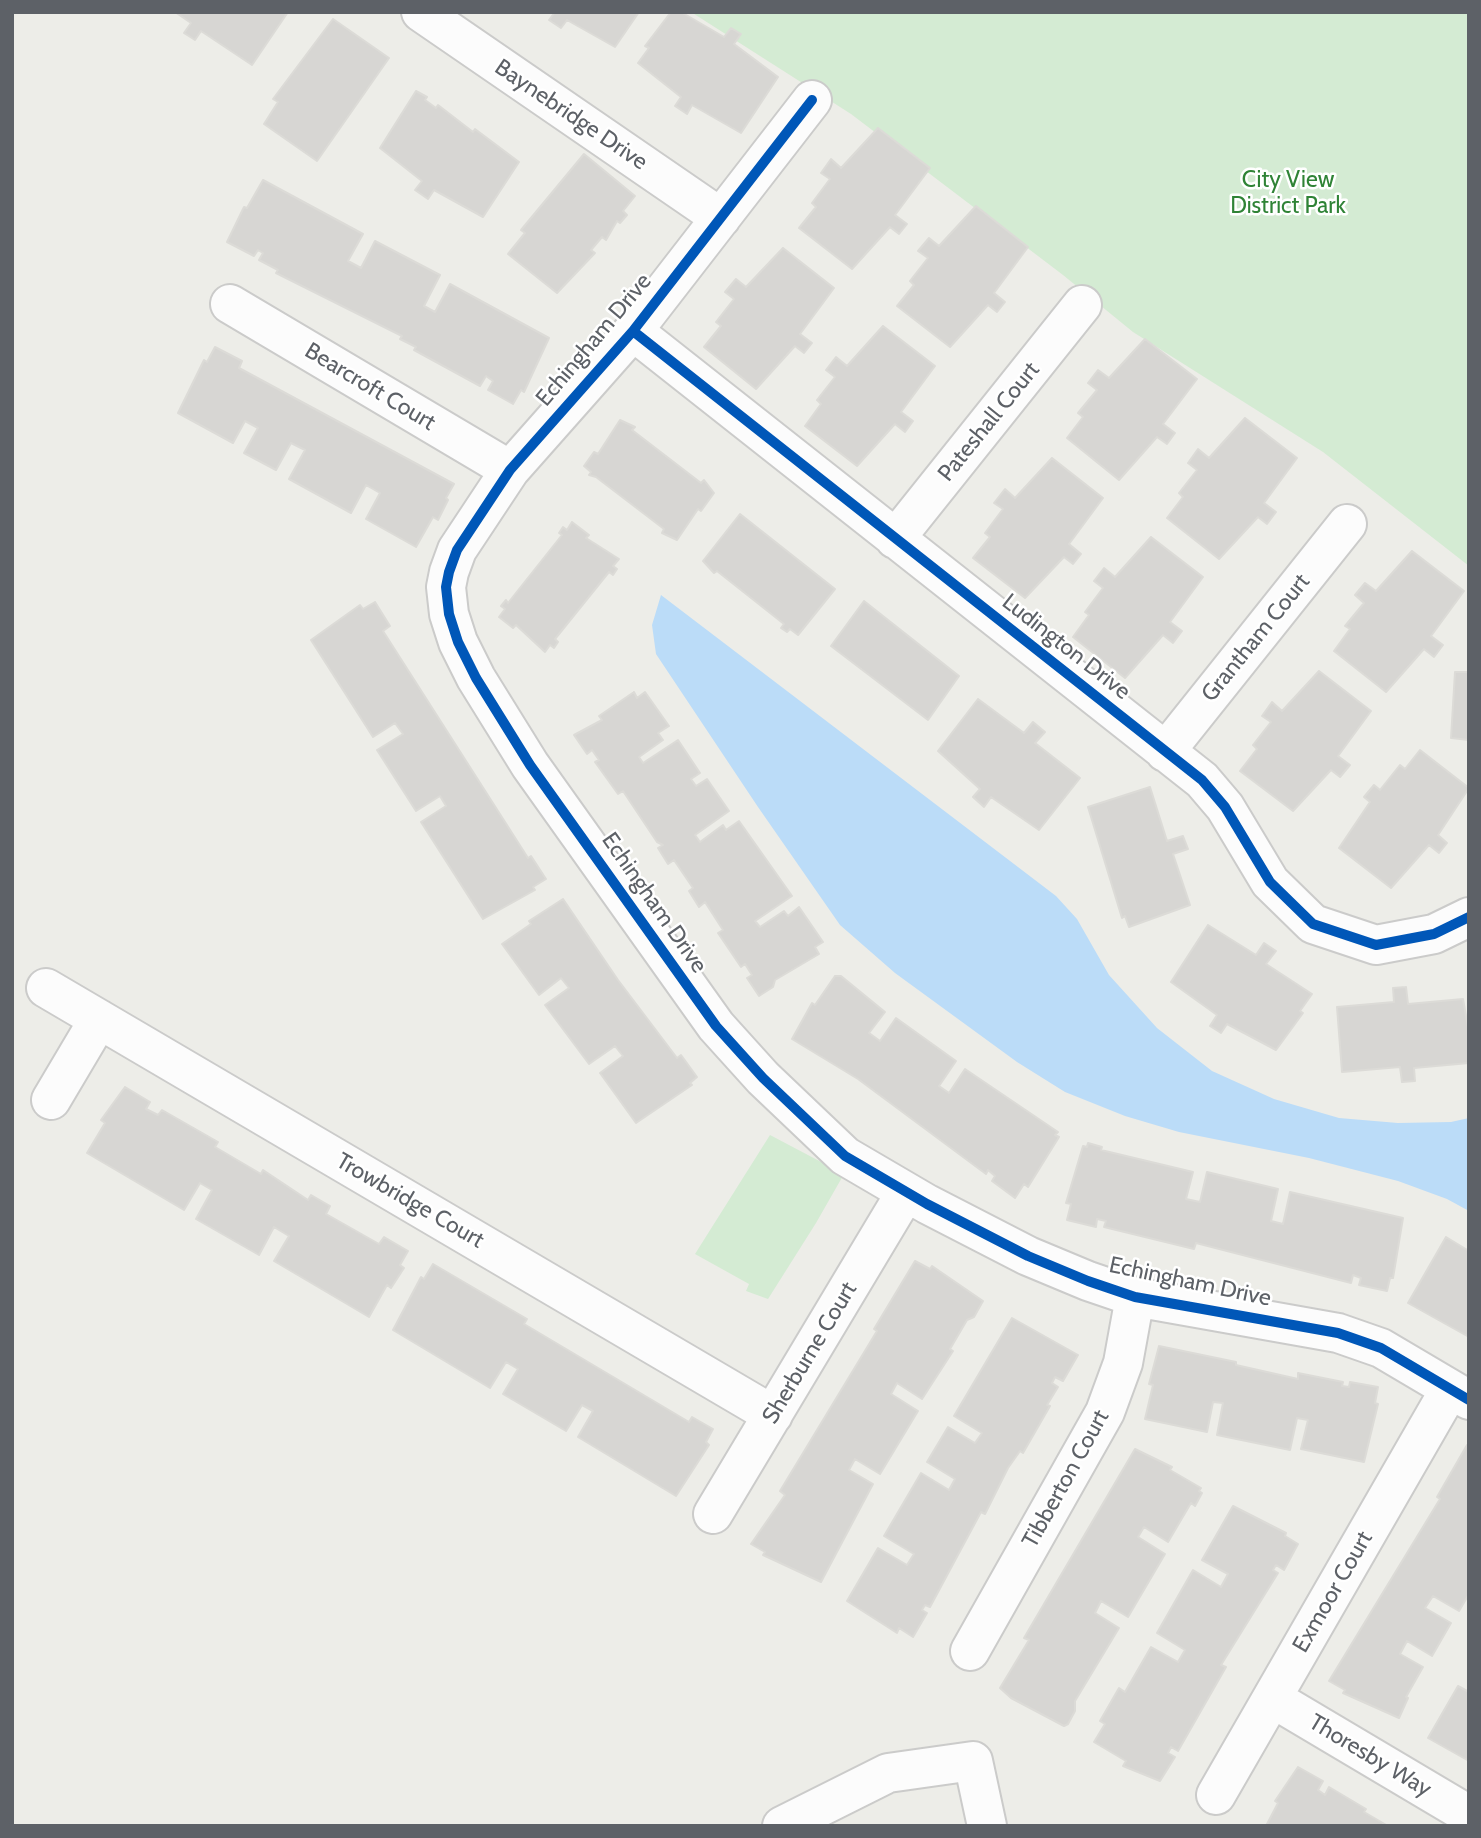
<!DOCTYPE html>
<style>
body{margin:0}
#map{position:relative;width:1481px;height:1838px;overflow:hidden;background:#edede8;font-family:Cabin,sans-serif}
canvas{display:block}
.frame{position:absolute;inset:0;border:14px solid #5d6167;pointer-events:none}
</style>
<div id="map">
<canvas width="1481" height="1838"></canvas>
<div class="frame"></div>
</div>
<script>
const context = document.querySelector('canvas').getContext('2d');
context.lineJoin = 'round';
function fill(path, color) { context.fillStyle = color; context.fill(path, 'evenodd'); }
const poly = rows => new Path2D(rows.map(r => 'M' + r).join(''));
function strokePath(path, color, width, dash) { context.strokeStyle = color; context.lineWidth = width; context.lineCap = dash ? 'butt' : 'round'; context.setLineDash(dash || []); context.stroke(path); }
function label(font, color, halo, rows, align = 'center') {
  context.font = font + ' Cabin,sans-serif'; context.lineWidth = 5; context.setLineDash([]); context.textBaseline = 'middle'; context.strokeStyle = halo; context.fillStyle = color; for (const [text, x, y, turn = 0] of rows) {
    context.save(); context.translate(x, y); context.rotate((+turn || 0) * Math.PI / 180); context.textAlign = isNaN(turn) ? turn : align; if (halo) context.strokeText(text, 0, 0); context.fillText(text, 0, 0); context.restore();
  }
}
fill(poly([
 [691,12,1469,12,1469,566,1323,452,1133,332,1063,275,851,114],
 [770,1135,844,1174,816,1223,768,1299,746,1291,749,1284,695,1254]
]), '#d4ebd3');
fill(poly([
 [661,595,1056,896,1077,919,1109,975,1157,1028,1212,1071,1274,1099,1339,1118,1398,1123,1451,1122,1469,1118,1469,1211,1447,1199,1398,1181,1309,1158,1179,1132,1125,1116,1065,1092,1017,1062,895,973,840,925,758,807,656,654,652,625]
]), '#bbdcf8');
const building = poly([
 [175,12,288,12,252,65,201,31,195,40,184,33,191,23,175,12],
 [555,12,639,12,615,47,567,20,561,28,549,20,555,12],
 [671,12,681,12,724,37,731,28,741,34,734,44,778,77,741,133,692,105,687,114,675,106,681,97,638,63,649,48,645,46,671,12],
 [333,19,389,58,317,161,264,124,278,102,273,99,333,19],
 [416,91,427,97,425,100,436,108,438,105,473,132,475,129,519,162,483,217,434,190,428,199,415,190,422,181,380,148,416,91],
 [878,128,930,168,895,215,907,224,899,234,890,227,852,269,799,228,816,207,812,203,830,179,821,173,831,159,841,168,878,128],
 [584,154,635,196,623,211,627,215,620,223,617,221,606,240,602,237,591,250,595,253,557,293,508,254,525,233,521,230,584,154],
 [263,180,363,234,348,261,361,268,375,241,440,275,424,306,435,312,450,284,549,338,524,392,521,390,513,404,488,390,493,381,486,376,480,386,414,350,416,347,400,339,402,336,276,273,278,270,259,260,263,253,258,250,254,256,227,242,244,207,247,208,263,180],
 [976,206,1028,247,994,293,1005,302,997,312,988,305,950,347,897,306,914,285,910,281,928,258,918,251,929,238,939,246,976,206],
 [783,248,834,288,800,334,812,343,804,353,795,346,756,389,704,347,721,326,716,322,734,299,725,292,736,279,746,287,783,248],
 [883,326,935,366,901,412,913,421,905,432,895,424,857,466,805,426,821,404,817,400,835,377,826,370,836,357,847,366,883,326],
 [1145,339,1197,379,1163,424,1175,433,1167,444,1157,437,1119,480,1067,438,1083,417,1078,413,1097,390,1088,383,1098,370,1109,378,1145,339],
 [215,347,242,361,239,368,454,484,446,498,448,500,438,520,433,517,416,547,366,519,380,493,366,485,351,513,289,479,305,450,291,443,276,470,244,453,258,428,245,421,233,443,178,413,204,360,207,362,215,347],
 [1245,418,1297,458,1264,503,1276,512,1267,524,1258,517,1219,559,1167,518,1183,497,1179,493,1197,470,1188,463,1198,449,1209,458,1245,418],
 [620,420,635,427,632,430,701,483,704,480,714,493,701,511,698,509,677,540,662,533,664,529,596,477,589,475,591,472,584,466,594,452,598,454,620,420],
 [1052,458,1103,498,1069,544,1081,554,1073,564,1064,557,1025,598,973,558,990,537,985,533,1003,509,994,503,1005,489,1015,498,1052,458],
 [740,514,835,589,798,635,790,629,787,632,781,628,784,624,717,571,714,573,703,561,740,514],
 [572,522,589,535,586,538,619,559,613,566,617,569,613,575,609,572,555,639,558,642,554,648,550,645,545,652,516,625,513,628,499,617,505,609,501,606,506,600,508,603,562,535,559,533,563,527,567,530,572,522],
 [1151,537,1203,577,1170,622,1182,631,1173,643,1163,635,1125,678,1073,637,1089,615,1085,612,1103,588,1094,581,1104,568,1115,577,1151,537],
 [1412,551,1464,591,1431,636,1443,645,1434,657,1424,649,1386,692,1334,651,1350,629,1345,626,1364,603,1355,595,1365,583,1376,591,1412,551],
 [864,601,959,676,928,720,831,646,864,601],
 [375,602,390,626,383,631,528,858,531,856,546,879,533,887,535,890,483,919,421,822,446,806,440,796,416,811,377,750,403,734,395,723,373,737,311,640,360,605,363,609,375,602],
 [1319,671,1371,711,1338,756,1350,765,1340,777,1331,770,1293,811,1240,771,1257,749,1253,745,1271,722,1262,716,1272,702,1282,711,1319,671],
 [1455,672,1469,672,1469,740,1451,738,1455,672],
 [634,692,637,698,645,692,669,726,658,733,663,740,639,757,643,763,678,740,700,773,691,779,696,786,707,779,729,811,695,835,700,842,723,825,726,830,739,821,792,896,755,921,760,927,784,911,788,916,799,907,823,942,815,947,819,954,775,980,773,987,759,996,747,978,752,975,745,964,741,967,718,933,723,930,705,902,699,907,689,891,693,888,674,860,668,864,658,848,663,845,657,842,623,791,618,794,595,762,599,760,592,750,587,754,574,735,602,720,599,716,634,692],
 [978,699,1024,733,1033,722,1045,732,1035,743,1080,778,1039,830,991,797,984,807,973,797,980,789,938,751,978,699],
 [1420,750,1469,788,1438,835,1447,843,1439,853,1429,845,1391,888,1339,848,1370,802,1364,797,1374,785,1380,790,1400,765,1405,769,1420,750],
 [1150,787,1167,841,1183,836,1188,849,1173,854,1190,905,1129,927,1125,916,1122,918,1088,807,1150,787],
 [563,899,618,980,677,1058,681,1055,697,1077,690,1083,692,1085,636,1123,600,1073,623,1056,615,1046,589,1064,545,1005,569,988,561,978,539,995,502,944,531,924,529,921,563,899],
 [1208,925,1256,955,1264,943,1276,951,1266,964,1312,994,1300,1011,1303,1013,1276,1050,1227,1024,1221,1033,1210,1026,1217,1015,1171,982,1208,925],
 [835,976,841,976,885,1012,869,1033,880,1041,896,1018,956,1061,939,1086,949,1093,965,1069,1058,1132,1055,1135,1059,1137,1028,1187,1024,1184,1015,1198,992,1181,995,1176,988,1170,986,1174,858,1079,792,1039,812,1003,815,1005,835,976],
 [1406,987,1408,1004,1463,999,1468,1027,1469,1063,1414,1068,1415,1081,1402,1082,1400,1067,1342,1072,1337,1007,1394,1002,1393,988,1406,987],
 [125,1087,150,1102,146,1109,158,1115,162,1110,218,1142,215,1147,261,1174,263,1170,308,1200,311,1195,330,1206,326,1214,379,1244,384,1237,408,1251,400,1265,404,1268,391,1288,387,1285,369,1317,274,1261,289,1236,274,1227,259,1255,196,1219,212,1190,200,1183,184,1210,87,1153,105,1123,101,1120,125,1087],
 [1088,1143,1102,1147,1101,1150,1193,1172,1186,1199,1200,1202,1207,1172,1278,1189,1271,1221,1283,1224,1290,1192,1403,1218,1393,1278,1390,1278,1387,1291,1359,1285,1361,1278,1353,1275,1351,1283,1196,1243,1194,1249,1104,1227,1106,1221,1097,1219,1096,1227,1067,1220,1071,1204,1066,1203,1083,1146,1087,1147,1088,1143],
 [1446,1237,1469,1251,1469,1337,1408,1303,1446,1237],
 [915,1261,930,1269,932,1266,983,1301,974,1317,967,1320,950,1349,953,1351,922,1399,897,1383,891,1394,918,1411,880,1474,855,1459,849,1470,873,1484,821,1582,763,1555,765,1552,751,1544,785,1495,780,1491,877,1331,874,1329,915,1261],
 [433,1264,527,1319,524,1324,689,1422,692,1417,713,1429,706,1442,709,1445,676,1496,578,1437,593,1411,582,1405,566,1431,503,1394,518,1369,506,1362,490,1388,393,1330,421,1277,424,1279,433,1264],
 [1012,1318,1078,1355,1063,1381,1055,1377,1052,1383,1058,1387,1047,1405,1050,1406,1023,1453,1020,1451,1008,1468,985,1514,981,1512,930,1607,925,1605,922,1610,927,1613,913,1637,899,1628,897,1633,847,1601,878,1548,907,1565,914,1554,884,1536,921,1473,949,1490,955,1479,927,1462,948,1427,975,1443,982,1433,954,1416,1012,1318],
 [1159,1346,1236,1362,1236,1365,1298,1379,1298,1373,1343,1382,1342,1386,1349,1387,1350,1382,1378,1387,1375,1403,1378,1404,1364,1462,1301,1449,1308,1420,1297,1418,1290,1450,1217,1435,1223,1403,1213,1402,1207,1432,1145,1419,1153,1385,1149,1384,1159,1346],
 [1467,1445,1469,1446,1469,1594,1459,1611,1433,1596,1425,1608,1451,1623,1432,1656,1407,1641,1400,1654,1423,1667,1406,1697,1408,1698,1399,1718,1343,1693,1345,1690,1329,1681,1440,1499,1437,1497,1467,1445],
 [1135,1449,1172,1467,1170,1470,1201,1488,1199,1491,1202,1493,1195,1506,1191,1503,1168,1542,1144,1527,1138,1537,1165,1554,1128,1617,1101,1601,1095,1613,1119,1628,1075,1701,1075,1711,1068,1724,1064,1726,1011,1698,1000,1688,1029,1640,1024,1638,1135,1449],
 [1233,1506,1286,1533,1285,1536,1298,1544,1284,1570,1276,1565,1273,1570,1278,1573,1221,1665,1226,1667,1178,1751,1171,1747,1168,1753,1175,1757,1160,1781,1123,1766,1126,1761,1094,1742,1105,1724,1100,1721,1119,1688,1125,1692,1151,1647,1178,1662,1185,1650,1157,1633,1193,1570,1221,1587,1228,1574,1202,1560,1233,1506],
 [1458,1686,1469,1692,1469,1761,1428,1738,1458,1686],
 [1298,1767,1323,1781,1318,1790,1325,1795,1329,1787,1366,1809,1364,1812,1388,1826,1266,1826,1278,1803,1275,1801,1298,1767]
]);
fill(building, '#d7d6d3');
strokePath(building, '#dcdbd7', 2);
const minor = poly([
 [421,12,721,218],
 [812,100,633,331,510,470,457,550,449,572,446,587,449,614,458,642,476,678,530,765,716,1026,763,1078,845,1156,927,1204,1028,1256,1088,1281,1135,1297,1338,1333,1381,1348,1469,1400],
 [230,304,510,470],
 [633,331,1202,780,1225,807,1270,882,1313,924,1376,945,1434,934,1469,917],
 [895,539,1082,305],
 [1165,752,1347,524],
 [46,988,773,1415],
 [51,1100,99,1019],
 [713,1514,906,1192],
 [970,1651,1105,1412,1123,1363,1135,1297],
 [1272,1698,1469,1815],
 [1216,1795,1450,1389],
 [782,1826,888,1773,973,1761,987,1826]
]);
strokePath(minor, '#cbcbca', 42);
strokePath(minor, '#fcfcfc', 38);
strokePath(poly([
 [812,100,633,331,510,470,457,550,449,572,446,587,449,614,458,642,476,678,530,765,716,1026,763,1078,845,1156,927,1204,1028,1256,1088,1281,1135,1297,1338,1333,1381,1348,1469,1400],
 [633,331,1202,780,1225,807,1270,882,1313,924,1376,945,1434,934,1469,917]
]), '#0057b8', 10);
label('23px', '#5d6167', '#fff', [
 ["Baynebridge Drive",571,115,34],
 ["Echingham Drive",594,340,-50],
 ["Bearcroft Court",370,387,31],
 ["Pateshall Court",989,422,-51],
 ["Grantham Court",1256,638,-51],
 ["Ludington Drive",1066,647,38],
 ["Echingham Drive",654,903,55],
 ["Trowbridge Court",410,1201,30],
 ["Echingham Drive",1190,1282,12],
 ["Sherburne Court",810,1353,-59],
 ["Tibberton Court",1066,1479,-61],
 ["Exmoor Court",1333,1592,-60],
 ["Thoresby Way",1370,1756,31]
]);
label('23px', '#2f8336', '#fff', [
 ["City View",1288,180],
 ["District Park",1288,206]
]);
</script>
